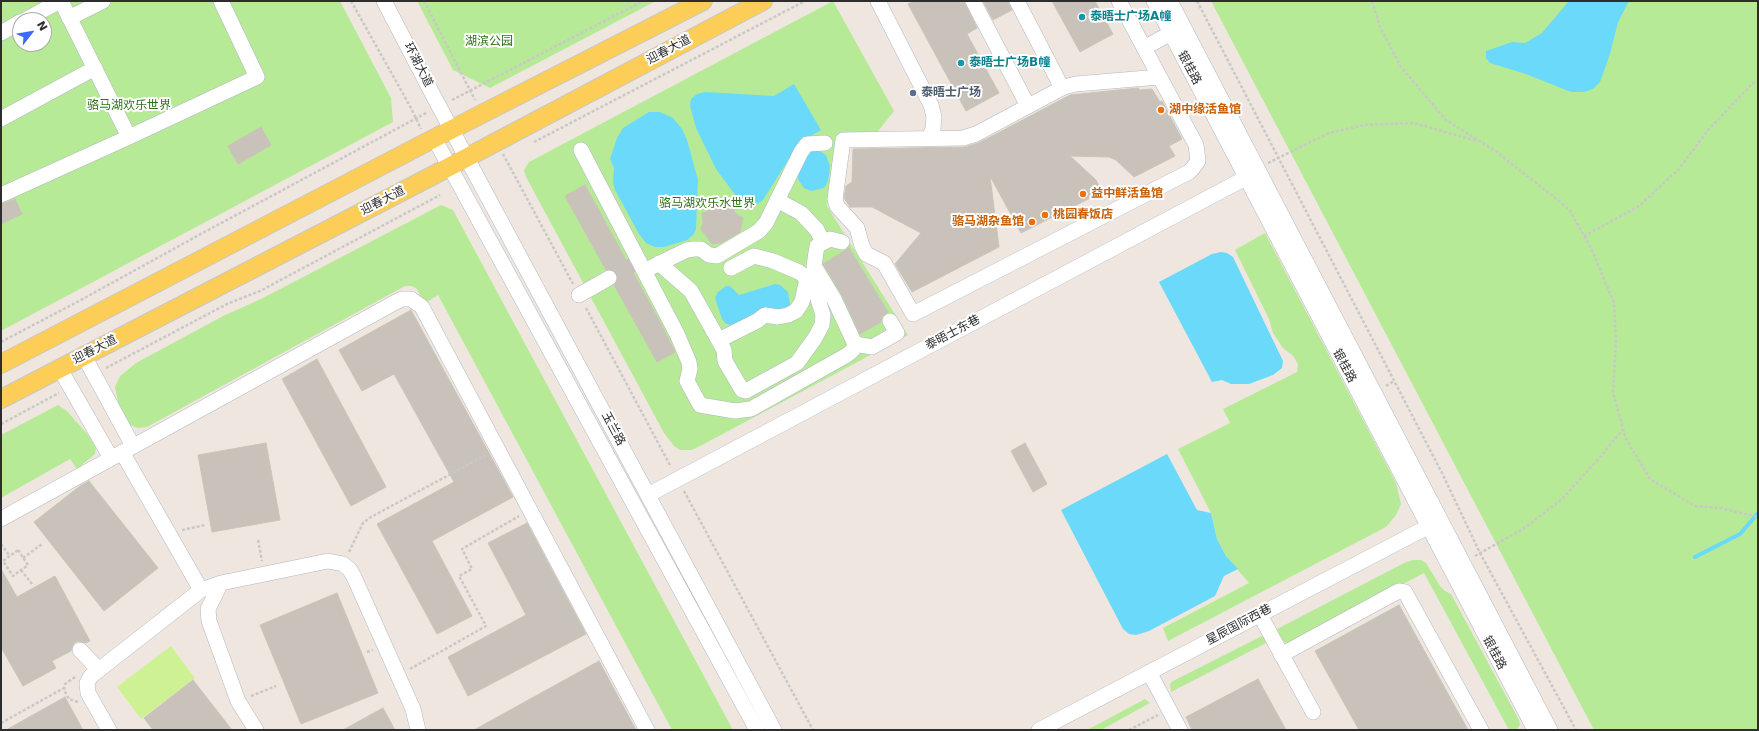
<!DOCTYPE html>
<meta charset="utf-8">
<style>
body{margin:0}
#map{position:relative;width:1759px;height:731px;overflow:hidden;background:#efe7df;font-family:"DejaVu Sans",sans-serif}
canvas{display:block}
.frame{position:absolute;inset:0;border:2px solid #2d2d2d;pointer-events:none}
.north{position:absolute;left:12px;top:12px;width:40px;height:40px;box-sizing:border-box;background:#fff;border:1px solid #ababab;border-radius:50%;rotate:59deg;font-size:11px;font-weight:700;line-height:16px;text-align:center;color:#2d2d2d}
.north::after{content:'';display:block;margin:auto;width:14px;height:18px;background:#3c69ff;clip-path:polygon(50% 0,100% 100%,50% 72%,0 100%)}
</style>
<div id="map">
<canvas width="1759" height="731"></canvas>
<div class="frame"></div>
<div class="north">N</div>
</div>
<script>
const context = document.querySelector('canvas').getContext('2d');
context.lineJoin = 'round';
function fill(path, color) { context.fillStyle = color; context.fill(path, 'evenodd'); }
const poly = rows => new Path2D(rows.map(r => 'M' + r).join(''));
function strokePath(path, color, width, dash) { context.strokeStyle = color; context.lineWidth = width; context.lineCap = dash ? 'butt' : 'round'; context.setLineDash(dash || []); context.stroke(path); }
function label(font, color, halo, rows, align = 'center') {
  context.font = font + ' "DejaVu Sans","Noto Sans SC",sans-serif'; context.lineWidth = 4; context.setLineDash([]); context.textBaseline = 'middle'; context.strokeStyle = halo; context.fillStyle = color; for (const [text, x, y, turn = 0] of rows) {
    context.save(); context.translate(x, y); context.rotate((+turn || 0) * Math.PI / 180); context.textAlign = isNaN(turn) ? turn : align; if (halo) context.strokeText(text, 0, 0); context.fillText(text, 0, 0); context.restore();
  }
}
fill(poly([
 [1,1,340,1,391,98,393,122,1,331],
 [20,20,44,20,44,44,20,44],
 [417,1,656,1,490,88,453,70],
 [833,1,894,111,875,135,837,136,827,206,908,335,704,444,692,450,680,450,674,446,664,433,526,177,524,170,529,162],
 [1211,1,1758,1,1758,730,1594,730],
 [441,205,453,210,733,730,672,730,438,295,424,304,417,289,412,286,405,286,147,427,138,428,130,425,121,416,115,387,120,376,136,363,223,316,261,299],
 [1265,233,1396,483,1401,504,1396,515,1386,527,1168,641,1163,628,1249,583,1226,556,1217,539,1211,513,1178,449,1230,423,1223,409,1297,372,1298,364,1293,356,1283,348,1273,333,1269,319,1235,250],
 [58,405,67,411,88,435,96,448,95,454,77,469,70,459,1,498,1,435],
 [1413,560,1421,560,1426,563,1440,586,1445,591,1451,594,1519,720,1520,725,1517,729,1509,730,1424,573,1293,642,1287,644,1279,637,1277,629,1406,562],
 [1262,636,1270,641,1171,692,1170,684,1173,681],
 [1145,699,1150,703,1101,730,1087,730]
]), '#b7ea97');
fill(poly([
 [171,646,195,678,141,719,117,687]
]), '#cef293');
fill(poly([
 [1569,1,1629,1,1618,22,1610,54,1600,82,1593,89,1584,92,1571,92,1526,74,1490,63,1486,58,1486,51,1512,42,1525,43,1542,33],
 [794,84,821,130,799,143,763,200,751,208,745,208,716,169,696,128,690,106,691,99,697,94,705,92,774,96],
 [649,112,660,112,673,118,682,129,687,140,698,180,696,229,694,234,687,240,664,247,655,247,646,243,639,234,615,190,613,182,614,168,610,159,617,138,623,128],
 [811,150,818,150,826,155,830,166,828,182,824,188,811,191,804,188,799,181,797,175,798,166],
 [1221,252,1227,253,1233,257,1283,361,1282,368,1273,375,1249,384,1231,384,1222,380,1212,382,1159,282,1212,254],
 [775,284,780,285,788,292,790,304,787,309,730,325,725,323,722,319,715,298,718,292,726,286,730,286,739,295],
 [1167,454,1197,510,1211,513,1217,539,1226,556,1238,569,1224,576,1215,596,1149,631,1136,635,1129,634,1123,629,1061,510]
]), '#6bd9f9');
strokePath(poly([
 [1695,557,1740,534,1758,513]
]), '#6bd9f9', 4);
const building = poly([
 [914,1,964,1,977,28,967,34,999,93,966,111,908,4,914,1],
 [983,1,1008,1,1012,10,993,20,983,1],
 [1052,1,1095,1,1113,34,1080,52,1052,1],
 [1138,88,1140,90,1152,89,1160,102,1162,101,1182,139,1169,146,1175,156,1134,177,1116,160,1109,157,1070,156,1096,180,1102,192,1021,233,990,176,999,247,912,292,895,264,921,233,872,207,850,207,844,198,846,186,852,182,853,149,965,147,978,143,996,134,1070,95,1138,88],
 [261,127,271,145,238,164,228,146,261,127],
 [585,185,660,322,675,352,657,362,614,285,618,278,617,274,613,270,606,270,565,196,585,185],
 [15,199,22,214,1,224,1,204,15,199],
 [714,203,723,206,732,205,735,213,743,218,740,232,721,243,712,244,701,229,703,223,702,213,710,210,714,203],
 [849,248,888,312,882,316,881,322,860,334,842,295,823,264,849,248],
 [411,310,513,497,432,541,472,616,437,634,377,524,454,482,394,374,362,391,339,350,411,310],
 [317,359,386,487,351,506,282,379,317,359],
 [266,443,280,520,212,532,198,455,266,443],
 [1025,443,1047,484,1033,492,1011,451,1025,443],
 [89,481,158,568,104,611,34,522,80,486,89,481],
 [527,523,586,634,468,696,448,657,526,615,488,543,527,523],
 [1,569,17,597,55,576,90,641,86,643,78,641,74,643,71,651,52,661,56,668,23,686,1,647,1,569],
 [337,593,378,693,301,724,260,625,337,593],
 [1399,605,1468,730,1359,730,1315,651,1399,605],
 [599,661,636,730,474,730,532,698,599,661],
 [1258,679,1286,730,1192,730,1186,717,1258,679],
 [193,680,232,730,153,730,144,718,193,680],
 [65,697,83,730,6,730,65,697],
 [383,708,395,730,343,730,383,708]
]);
fill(building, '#c8c2ba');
strokePath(building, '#cbc4b8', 1);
strokePath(poly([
 [609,278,632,265]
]), '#c8c2bb', 15, [15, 8]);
const minor = poly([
 [61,1,129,137],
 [384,1,434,97,774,730],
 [878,1,931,105,934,117,933,129,929,138],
 [973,1,1028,106],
 [1017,1,1062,88],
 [1119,1,1196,145,1198,161,1193,168,1189,172,913,314,884,263,866,254,862,246,857,228,837,206,835,199,843,140,963,138,976,134,1064,87,1076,84,1159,77],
 [1154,1,1535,730],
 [1170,1,1550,730],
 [69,18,103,1],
 [25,20,60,1],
 [1,33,20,22],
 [1144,48,1171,33],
 [1,119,95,68],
 [434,138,757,730],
 [581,150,677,334,689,362,690,369,687,381,700,405,735,411,751,409,847,355,853,350,855,344,834,299,814,266,817,246,830,239,842,242],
 [1,195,129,137,257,77,221,1],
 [777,200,801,213,817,230,823,242],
 [659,263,691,291,724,350,725,361,742,390,746,391,797,363,815,338,822,325,823,315,817,296,807,278,799,272,773,261,754,256,731,268],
 [652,267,687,250,694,249,701,249,709,255,717,256,759,231,766,223,801,152,807,144,825,143],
 [579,295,609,278],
 [719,340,757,321,765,315,778,317,788,315,796,311,802,302,807,278],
 [855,344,872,347,897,333,890,321],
 [84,356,133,446],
 [60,369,111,458],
 [122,452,201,590],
 [648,495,1255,173],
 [1,519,394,303,402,299,411,299,422,307,647,730],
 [221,583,208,609,209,621,238,701,256,730],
 [1260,615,1313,712],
 [80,650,98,669],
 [1281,655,1393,594,1399,591,1405,592,1481,730],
 [1149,672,1180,730],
 [109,730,88,693,87,683,91,676,201,590,221,583,328,561,343,564,350,570,354,577,413,709,418,730],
 [1039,730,1437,522]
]);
const major = poly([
 [1,364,427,142,703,1],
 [1,399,430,177,763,1]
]);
strokePath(minor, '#b3b6c1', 16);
strokePath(major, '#c8c8c8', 20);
strokePath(poly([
 [351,1,411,108,421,129],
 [424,1,475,100],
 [1197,1,1442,473,1480,553,1576,730],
 [1372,1,1380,27,1401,67,1446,120,1494,150,1569,209,1592,250,1614,303,1616,341,1613,393,1626,439,1650,479,1695,506,1720,508,1758,517],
 [452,100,643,1],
 [534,142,805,1],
 [503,154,573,284],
 [1268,163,1329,133,1364,125,1414,123,1477,141],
 [1584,236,1639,206,1679,169,1709,129,1753,83,1758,81],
 [586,308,671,467],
 [1,342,79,301,199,235,428,112],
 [106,368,227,304,260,291,440,195],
 [1386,386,1394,381],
 [1,424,59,393],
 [684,491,813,730],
 [182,530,205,525],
 [258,540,262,561],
 [1,544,10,556],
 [18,550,28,565,13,576,3,561,18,550],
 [349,552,363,523,371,517,486,455],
 [1475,556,1526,527,1562,499,1601,456,1623,429],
 [23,558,42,544],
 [21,570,32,584],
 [367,652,373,650],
 [410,669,486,626,459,576,472,569,462,549,519,516],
 [75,677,65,684,64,690,69,699,78,702],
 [251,696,276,686],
 [1,723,64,688],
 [1129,730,1158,715]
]), '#c8c8c8', 2.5, [3, 2]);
strokePath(minor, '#fff', 15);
strokePath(major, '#fcce57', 18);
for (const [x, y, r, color] of [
 [1082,17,4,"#0f9aa8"],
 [961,63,4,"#0f9aa8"],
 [913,93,4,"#5c6f8a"],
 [1161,110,4,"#e8710a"],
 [1083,194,4,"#e8710a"],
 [1045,215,4,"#e8710a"],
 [1032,222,4,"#e8710a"]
]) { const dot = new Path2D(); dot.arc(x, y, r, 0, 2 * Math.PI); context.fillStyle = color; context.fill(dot); strokePath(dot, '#fff', 1.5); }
label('bold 12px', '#0d838f', '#fff', [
 ["泰晤士广场A幢",1090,17],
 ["泰晤士广场B幢",969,63]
], 'left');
label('12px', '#2d7215', '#fff', [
 ["湖滨公园",489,42],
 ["骆马湖欢乐世界",129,106],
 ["骆马湖欢乐水世界",707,204]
]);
label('12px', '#2d2d2d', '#fff', [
 ["迎春大道",669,50,-28],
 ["环湖大道",418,65,63],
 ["银桂路",1189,68,62],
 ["迎春大道",383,201,-27],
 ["泰晤士东巷",953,333,-28],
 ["迎春大道",95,350,-27],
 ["银桂路",1344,366,62],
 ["玉兰路",613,429,62],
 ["星辰国际西巷",1239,625,-28],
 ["银桂路",1494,653,62]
]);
label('bold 12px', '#4e5e75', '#fff', [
 ["泰晤士广场",921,93]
], 'left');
label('bold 12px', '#c56008', '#fff', [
 ["湖中缘活鱼馆",1169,110],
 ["益中鲜活鱼馆",1091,194],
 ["桃园春饭店",1053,215],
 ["骆马湖杂鱼馆",1024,222,"right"]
], 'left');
</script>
